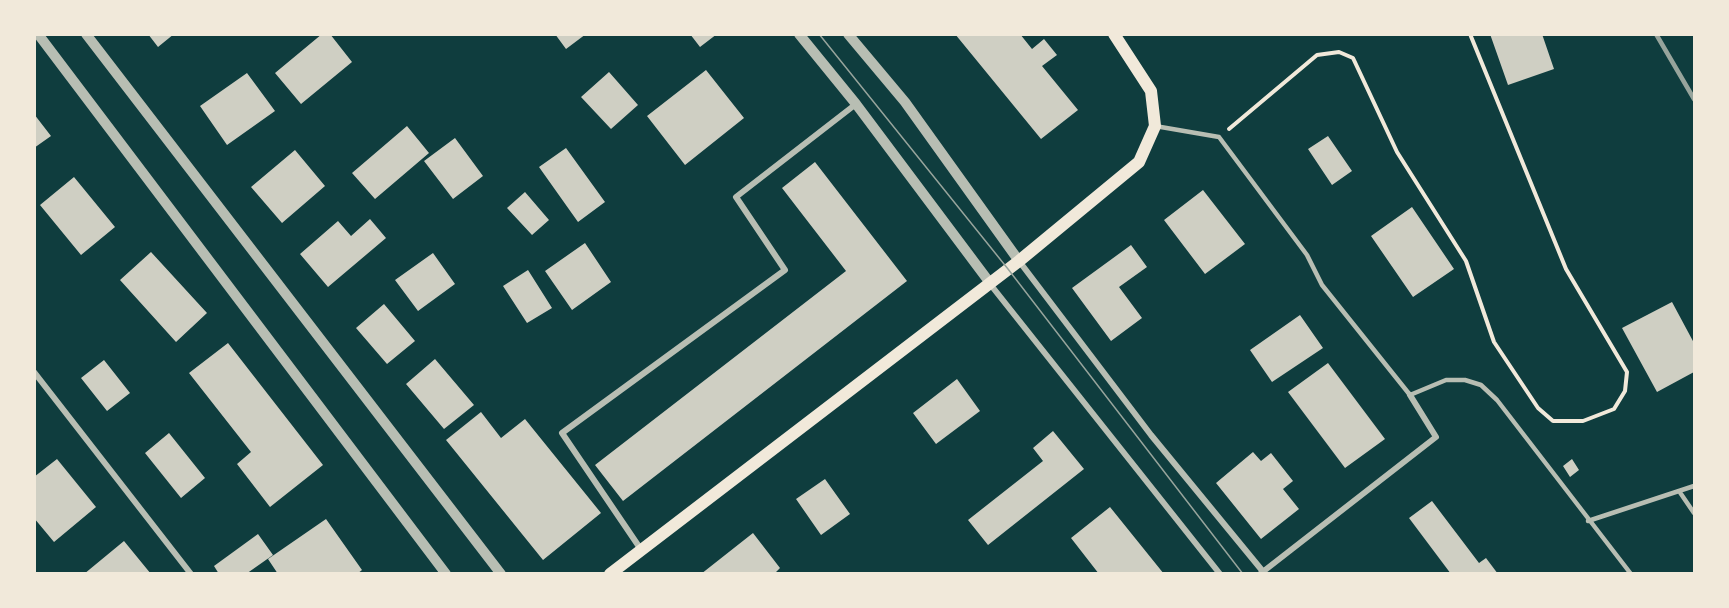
<!DOCTYPE html>
<style>
body{margin:0}
#map{position:relative;width:1729px;height:608px;overflow:hidden;background:#0f3d3e;font-family:Rubik,sans-serif}
canvas{display:block}
.frame{position:absolute;inset:0;border:36px solid #f1e9da;pointer-events:none}
</style>
<div id="map">
<canvas width="1729" height="608"></canvas>
<div class="frame"></div>
</div>
<script>
const context = document.querySelector('canvas').getContext('2d');
context.lineJoin = 'round';
function fill(path, color) { context.fillStyle = color; context.fill(path, 'evenodd'); }
const poly = rows => new Path2D(rows.map(r => 'M' + r).join(''));
function strokePath(path, color, width, dash) { context.strokeStyle = color; context.lineWidth = width; context.lineCap = dash ? 'butt' : 'round'; context.setLineDash(dash || []); context.stroke(path); }
fill(poly([
 [148,34,174,34,158,47],
 [322,34,330,34,352,62,301,104,275,73],
 [555,34,586,34,566,49],
 [690,34,717,34,700,47],
 [955,34,1020,34,1032,49,1044,39,1057,55,1042,66,1078,110,1041,139],
 [1490,34,1542,34,1554,69,1508,85],
 [706,70,744,118,685,165,647,116],
 [609,72,638,105,611,129,581,97],
 [247,73,275,111,227,145,200,106],
 [34,114,51,136,34,148],
 [407,126,429,153,375,199,352,173],
 [1328,136,1352,171,1332,185,1308,149],
 [455,138,483,176,453,199,424,161],
 [566,148,605,202,578,222,539,167],
 [295,150,325,186,282,223,251,187],
 [815,162,907,281,623,501,595,465,846,271,782,188],
 [74,177,115,227,81,255,40,205],
 [1203,190,1245,244,1205,274,1164,220],
 [525,192,549,220,532,235,507,208],
 [1412,207,1454,269,1413,297,1371,236],
 [370,219,386,238,328,287,300,254,338,221,351,236],
 [585,243,611,282,572,310,545,271],
 [1131,245,1147,267,1119,287,1142,318,1111,341,1072,288],
 [151,252,207,313,176,342,120,280],
 [433,253,455,284,418,311,395,280],
 [528,270,552,308,527,323,503,286],
 [1672,302,1694,343,1694,372,1657,392,1622,328],
 [384,304,415,341,387,364,356,328],
 [1300,315,1323,348,1272,382,1250,350],
 [228,343,323,465,270,507,237,464,251,452,189,373],
 [435,359,474,405,444,429,406,384],
 [104,360,130,393,107,411,81,378],
 [1328,363,1385,439,1345,468,1288,392],
 [957,379,980,411,936,444,913,413],
 [481,412,501,438,525,419,601,513,543,560,446,440],
 [1053,431,1084,469,988,545,968,520,1043,461,1033,448],
 [169,433,205,478,181,498,145,453],
 [1253,452,1261,461,1271,453,1293,481,1283,489,1299,509,1261,539,1216,483],
 [57,459,96,507,54,542,34,518,34,477],
 [1572,459,1579,470,1570,477,1563,466],
 [825,479,850,514,821,535,796,499],
 [1432,501,1479,563,1486,558,1498,574,1451,574,1409,518],
 [1110,507,1164,574,1099,574,1071,538],
 [326,519,362,570,357,574,278,574,268,559],
 [753,533,780,568,774,574,701,574],
 [258,534,273,555,246,574,219,574,214,566],
 [124,541,151,574,84,574]
]), '#cfcfc3');
strokePath(poly([
 [1229,129,1317,55,1339,52,1353,58,1397,152,1466,261,1494,342,1538,408,1553,421,1583,421,1614,409,1625,391,1627,372,1566,269,1470,34]
]), '#f1e9da', 4);
strokePath(poly([
 [1155,126,1219,137,1307,255,1322,285,1410,395,1446,380,1465,380,1481,385,1497,400,1631,574],
 [1679,491,1694,513],
 [1588,521,1694,486]
]), '#b8beb3', 4.5);
strokePath(poly([
 [1019,261,1151,435,1265,574],
 [990,284,1220,574],
 [34,372,191,574],
 [642,551,562,433,785,270,736,197,856,104],
 [1260,574,1436,437,1410,395]
]), '#b8beb3', 6);
strokePath(poly([
 [38,34,446,574],
 [86,34,501,574],
 [799,34,856,104,990,283],
 [848,34,905,102,1019,261]
]), '#b8beb3', 10);
strokePath(poly([
 [610,574,1019,261,1139,162,1155,126,1151,91,1114,34]
]), '#f1e9da', 12);
strokePath(poly([
 [819,34,1008,269,1243,574]
]), '#97a49c', 1.5);
strokePath(poly([
 [1656,34,1694,99]
]), '#97a49c', 4.5);
</script>
